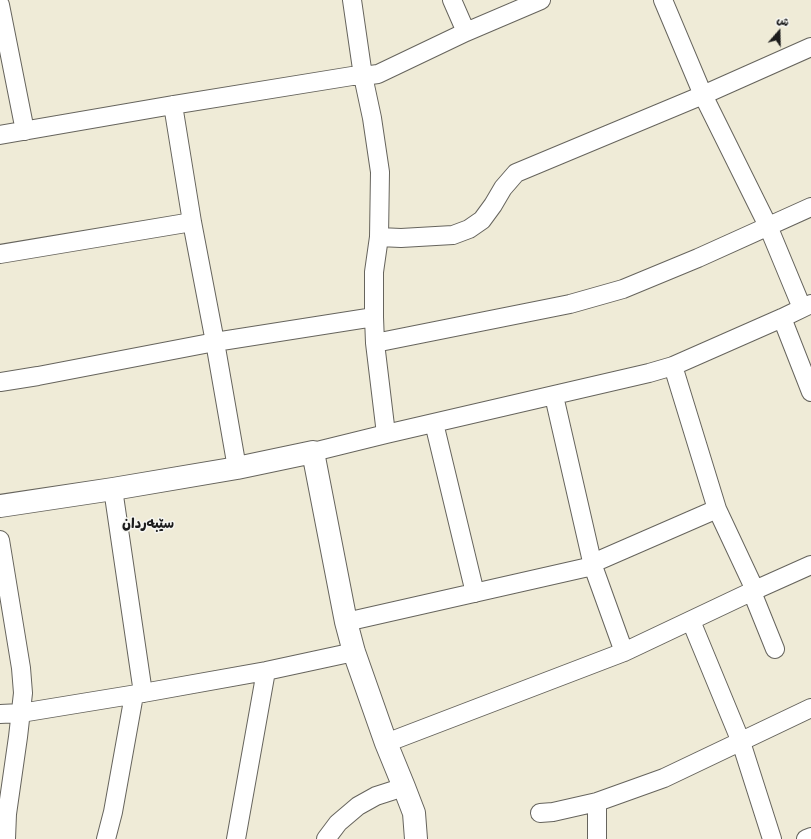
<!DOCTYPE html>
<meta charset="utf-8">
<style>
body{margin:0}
#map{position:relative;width:811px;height:839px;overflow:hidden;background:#efebd7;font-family:Delius,"Playpen Sans Arabic",sans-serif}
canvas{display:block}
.north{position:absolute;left:759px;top:12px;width:40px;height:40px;-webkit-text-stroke:3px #f6f6f2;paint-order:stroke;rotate:20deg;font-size:11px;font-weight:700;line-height:16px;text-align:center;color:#1c1c1c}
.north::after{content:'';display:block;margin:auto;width:14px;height:18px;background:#1c1c1c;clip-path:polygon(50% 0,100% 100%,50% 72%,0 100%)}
</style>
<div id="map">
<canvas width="811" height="839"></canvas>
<div class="north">ش</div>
</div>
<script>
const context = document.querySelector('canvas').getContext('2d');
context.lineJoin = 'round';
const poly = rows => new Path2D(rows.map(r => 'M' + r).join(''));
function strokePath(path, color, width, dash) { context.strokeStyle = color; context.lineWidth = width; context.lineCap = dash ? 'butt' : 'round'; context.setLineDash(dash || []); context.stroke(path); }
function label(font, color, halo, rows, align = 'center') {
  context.font = font + ' Delius,"Playpen Sans Arabic",sans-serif'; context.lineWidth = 3; context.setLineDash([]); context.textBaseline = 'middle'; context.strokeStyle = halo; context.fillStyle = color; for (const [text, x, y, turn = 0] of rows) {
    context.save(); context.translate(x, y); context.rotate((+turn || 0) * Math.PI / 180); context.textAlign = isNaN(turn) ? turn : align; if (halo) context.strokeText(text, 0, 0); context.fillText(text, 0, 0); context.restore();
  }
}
const minor = poly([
 [352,0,363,76,372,118,380,172,379,237,374,272,374,317,375,343,386,434],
 [452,0,466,32],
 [663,0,703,95,768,226,802,308],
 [0,5,25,131],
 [173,105,192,222,215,342,237,468],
 [0,135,173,105,352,76,363,76,378,74,466,32,541,0],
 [379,237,401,238,453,235,469,229,482,220,493,205,503,188,516,173,703,95,811,47],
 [0,254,192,222],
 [782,318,811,392],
 [375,343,570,304,623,289,698,258,811,207],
 [673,366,717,509,755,590],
 [0,382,38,376,215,342,374,317],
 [554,396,593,566,624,652],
 [434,423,475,593],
 [313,452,386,434,649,373,673,366,782,318,811,304],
 [113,489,143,693],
 [0,540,21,668,23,693,18,737,7,814,6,839],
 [593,563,717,509],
 [752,592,775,649],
 [691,621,741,742,772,839],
 [346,622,593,566],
 [0,714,21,713,143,693,266,671,354,652],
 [386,743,624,652,755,590,811,565],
 [597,802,597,839],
 [540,813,553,812,597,802,664,778,811,708],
 [106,839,113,812,134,695],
 [236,839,266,671],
 [326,839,338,823,358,806,376,796,404,787],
 [806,839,811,837]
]);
const tertiary = poly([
 [0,506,113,489,237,468,313,452,346,622,354,652,386,743,404,787,414,813,416,839]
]);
strokePath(minor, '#66645d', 20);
strokePath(tertiary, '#66645d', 24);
strokePath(minor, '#fff', 18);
strokePath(tertiary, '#fff', 22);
label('bold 14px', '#1c1c1c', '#f6f6f2', [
 ["سێبەردان",148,524]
]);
</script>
